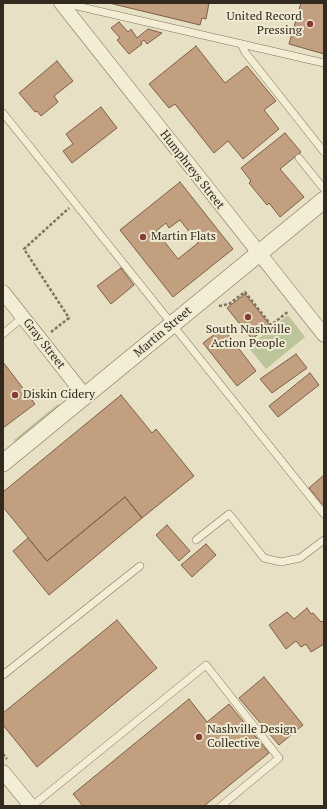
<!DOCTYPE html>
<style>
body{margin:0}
#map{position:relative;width:327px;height:809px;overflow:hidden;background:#e8e0c4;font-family:"PT Serif",serif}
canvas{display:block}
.frame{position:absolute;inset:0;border:4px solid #32291f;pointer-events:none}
</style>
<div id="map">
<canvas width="327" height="809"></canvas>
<div class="frame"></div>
</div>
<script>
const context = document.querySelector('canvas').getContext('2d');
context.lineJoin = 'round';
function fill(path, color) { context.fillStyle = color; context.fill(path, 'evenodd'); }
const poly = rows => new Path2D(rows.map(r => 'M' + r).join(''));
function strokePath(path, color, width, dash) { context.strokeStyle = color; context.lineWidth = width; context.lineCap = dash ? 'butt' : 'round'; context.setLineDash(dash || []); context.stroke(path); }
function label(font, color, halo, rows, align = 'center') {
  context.font = font + ' "PT Serif",serif'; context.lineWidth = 4; context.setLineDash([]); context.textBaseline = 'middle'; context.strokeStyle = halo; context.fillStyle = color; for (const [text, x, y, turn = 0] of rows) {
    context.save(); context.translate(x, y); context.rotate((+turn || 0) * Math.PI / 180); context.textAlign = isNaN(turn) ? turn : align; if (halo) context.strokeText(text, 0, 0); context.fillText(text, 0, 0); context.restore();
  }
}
fill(poly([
 [288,315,305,337,266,369,248,347],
 [58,404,60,406,16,442,14,440]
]), '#bcc49a');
const building = poly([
 [109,3,209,3,206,19,202,18,200,25,109,3],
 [301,3,324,3,324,54,289,44,301,3],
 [119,22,128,32,131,29,137,38,148,29,162,33,147,44,144,40,141,42,142,44,129,54,117,40,120,38,111,28,119,22],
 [196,46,225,83,247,66,276,101,264,110,279,129,243,159,228,141,214,153,175,104,169,108,149,84,196,46],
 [57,61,73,81,54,96,58,102,41,116,37,111,35,112,19,93,57,61],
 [101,107,117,128,72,163,63,151,73,144,66,134,101,107],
 [285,133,301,152,280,169,304,197,280,217,269,203,267,205,249,183,251,181,241,168,285,133],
 [180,182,233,249,173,297,120,230,180,182],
 [180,220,198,243,178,259,156,231,166,223,169,228,180,220],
 [121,268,134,285,111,304,97,286,121,268],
 [245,294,270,325,252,339,227,308,245,294],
 [223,328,256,371,237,386,203,343,223,328],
 [296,354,307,368,272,393,260,379,296,354],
 [3,362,35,404,3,428,3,362],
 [310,373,319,385,278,417,269,406,310,373],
 [121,395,152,433,156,429,194,476,142,518,125,497,47,561,3,507,3,492,121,395],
 [324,475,324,506,309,488,324,475],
 [125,497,142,518,49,595,13,551,28,538,47,561,125,497],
 [167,525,190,551,179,561,156,535,167,525],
 [206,544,216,555,192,577,181,565,206,544],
 [307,608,311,614,313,613,321,622,322,621,324,623,324,644,311,652,306,644,301,647,296,641,286,649,269,625,287,612,294,619,307,608],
 [117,620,157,668,37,767,3,725,3,713,117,620],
 [264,677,303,725,279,745,239,698,264,677],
 [189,699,207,722,229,704,269,753,204,806,83,806,73,794,189,699]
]);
fill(building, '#c19f7f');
strokePath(building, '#7c5f46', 1);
const service = poly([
 [64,3,324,63],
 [241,44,245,52,324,152],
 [3,113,324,514],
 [299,158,324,189],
 [3,334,23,317],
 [196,540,229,514,264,558,281,562,300,558,324,540],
 [3,675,140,566],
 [32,806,206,665,279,758,221,806]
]);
const minor = poly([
 [61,3,324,335],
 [3,292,85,396],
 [3,772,31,806]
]);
const tertiary = poly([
 [3,463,324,200]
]);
strokePath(service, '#80725d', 8);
strokePath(minor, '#80725d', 15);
strokePath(tertiary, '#80725d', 18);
strokePath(poly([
 [219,306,229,304,245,292,271,325,289,311],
 [51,332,69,318,24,249,69,208],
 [3,754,7,759]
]), '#80725d', 2.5, [3, 2]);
strokePath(service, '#f4edd6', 7);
strokePath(minor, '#f4edd6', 14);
strokePath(tertiary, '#f4edd6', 17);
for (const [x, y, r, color] of [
 [310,24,4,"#873b35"],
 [143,237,4,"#873b35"],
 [248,317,4,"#873b35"],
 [15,395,4,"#873b35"],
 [199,737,4,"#873b35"]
]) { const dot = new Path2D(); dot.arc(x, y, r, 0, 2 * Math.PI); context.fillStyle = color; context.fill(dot); strokePath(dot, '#f0ead3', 1.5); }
label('12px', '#32291f', '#f0ead3', [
 ["United Record",302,17,"right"],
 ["Pressing",302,31,"right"],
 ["Martin Flats",151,237],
 ["South Nashville",248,330,"center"],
 ["Action People",248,344,"center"],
 ["Diskin Cidery",23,395],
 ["Nashville Design",207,730],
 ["Collective",207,744]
], 'left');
label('12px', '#32291f', '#f0ead3', [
 ["Humphreys Street",192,170,52],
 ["Martin Street",163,332,-40],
 ["Gray Street",44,344,52]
]);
</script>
